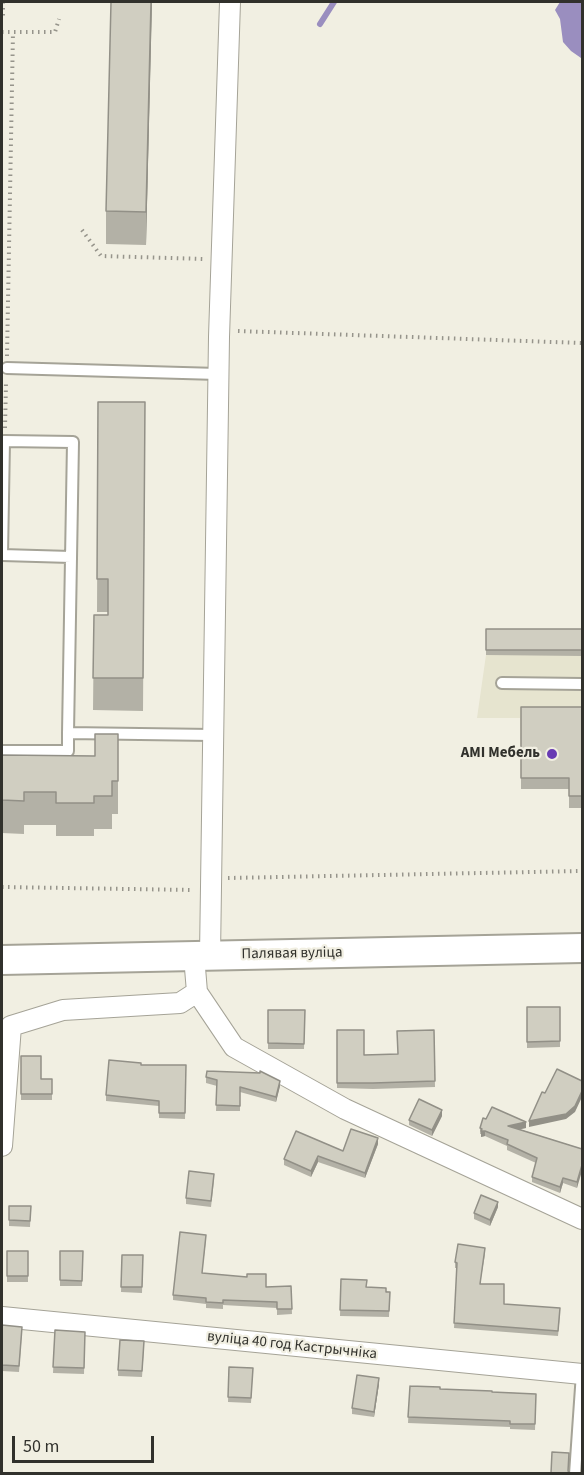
<!DOCTYPE html>
<meta charset="utf-8">
<style>
body{margin:0}
#map{position:relative;width:584px;height:1475px;overflow:hidden;background:#f1efe2;font-family:"Source Sans 3",sans-serif}
canvas{display:block}
.frame{position:absolute;inset:0;border:3px solid #31312c;pointer-events:none}
.scale{position:absolute;left:12px;top:1436px;width:142px;height:27px;box-sizing:border-box;border:3px solid #31312c;border-top:0;padding-left:8px;font-size:18px;line-height:21px;white-space:nowrap;color:#31312c;-webkit-text-stroke:4px #f1efe2;paint-order:stroke}
</style>
<div id="map">
<canvas width="584" height="1475"></canvas>
<div class="frame"></div>
<div class="scale">50 m</div>
</div>
<script>
const context = document.querySelector('canvas').getContext('2d');
context.lineJoin = 'round';
function fill(path, color) { context.fillStyle = color; context.fill(path, 'evenodd'); }
const poly = rows => new Path2D(rows.map(r => 'M' + r).join(''));
function strokePath(path, color, width, dash) { context.strokeStyle = color; context.lineWidth = width; context.lineCap = dash ? 'butt' : 'round'; context.setLineDash(dash || []); context.stroke(path); }
function label(font, color, halo, rows, align = 'center') {
  context.font = font + ' "Source Sans 3",sans-serif'; context.lineWidth = 4.5; context.setLineDash([]); context.textBaseline = 'middle'; context.strokeStyle = halo; context.fillStyle = color; for (const [text, x, y, turn = 0] of rows) {
    context.save(); context.translate(x, y); context.rotate((+turn || 0) * Math.PI / 180); context.textAlign = isNaN(turn) ? turn : align; if (halo) context.strokeText(text, 0, 0); context.fillText(text, 0, 0); context.restore();
  }
}
fill(poly([
 [486,635,582,635,582,808,568,789,521,789,520,718,477,718,486,655]
]), '#e6e4cf');
fill(poly([
 [560,2,582,2,581,58,571,51,563,42,560,19,555,10]
]), '#9a8ebf');
strokePath(poly([
 [320,24,334,2]
]), '#9a8ebf', 6);
const lane = poly([
 [7,368,218,374],
 [2,555,4,441,73,442,68,733],
 [2,555,71,557],
 [502,683,582,684],
 [2,751,68,751,68,733,212,735],
 [575,1474,582,1373]
]);
const street = poly([
 [210,955,219,337,230,2],
 [194,956,197,992,234,1047,345,1109,582,1219],
 [2,1146,11,1026,63,1010,180,1003,197,992],
 [2,1317,582,1374]
]);
const secondary = poly([
 [2,960,582,948]
]);
strokePath(lane, '#a5a397', 14);
strokePath(street, '#a5a397', 22);
strokePath(secondary, '#a5a397', 32);
strokePath(poly([
 [3,2,3,18],
 [2,32,55,32,59,19],
 [82,230,101,256,205,259],
 [238,331,582,343],
 [7,356,13,32],
 [5,428,6,382],
 [228,878,582,871],
 [2,887,193,890]
]), '#96948b', 4, [1.5, 4.5]);
strokePath(lane, '#fff', 10);
strokePath(street, '#fff', 20);
strokePath(secondary, '#fff', 28);
fill(poly([
 [152,2,146,245,106,244,106,211],
 [98,402,145,402,143,711,93,710,94,615,108,615,108,612,97,612],
 [486,629,582,629,582,656,486,655],
 [521,707,582,707,582,808,569,808,569,789,521,789],
 [118,734,118,814,112,814,112,829,94,829,94,836,56,836,56,825,24,825,24,834,2,833,2,755,95,756],
 [527,1007,560,1007,560,1047,527,1048],
 [268,1010,305,1010,304,1049,268,1049],
 [337,1030,364,1055,398,1054,434,1030,435,1087,373,1089,337,1088],
 [21,1056,41,1079,52,1079,52,1100,21,1100],
 [141,1065,186,1065,185,1119,159,1118,159,1106,106,1101,106,1095],
 [206,1077,280,1086,276,1102,240,1092,240,1111,216,1111,217,1086,206,1083],
 [442,1116,432,1136,409,1125,409,1120],
 [480,1128,526,1128,519,1129,582,1149,577,1188,563,1183,560,1193,532,1182,532,1177,536,1163,507,1150,507,1146,485,1136,481,1137,481,1134,480,1134],
 [378,1144,365,1178,318,1162,311,1177,284,1165,284,1159,343,1151],
 [214,1180,211,1207,186,1204,186,1198],
 [9,1206,31,1206,30,1227,9,1226],
 [498,1207,490,1226,474,1219,474,1213],
 [206,1240,202,1273,266,1287,291,1286,292,1314,277,1315,277,1308,223,1305,223,1309,206,1308,206,1304,173,1300,173,1295],
 [7,1251,28,1251,28,1282,7,1282],
 [60,1251,83,1251,82,1286,60,1286],
 [485,1254,480,1284,504,1304,560,1314,558,1336,454,1328,457,1268,455,1268,455,1262],
 [122,1255,143,1255,142,1293,121,1292],
 [341,1279,367,1287,390,1292,389,1317,340,1316],
 [2,1325,22,1332,19,1372,2,1371],
 [55,1330,85,1332,84,1374,53,1373],
 [144,1347,142,1377,118,1376,118,1370],
 [229,1367,253,1368,251,1403,228,1402],
 [379,1384,374,1417,352,1414,352,1408],
 [410,1386,440,1389,536,1394,535,1430,510,1429,510,1427,408,1423]
]), '#b3b1a6');
fill(poly([
 [151,2,152,2,146,245,146,212],
 [280,1081,280,1086,276,1102,276,1097],
 [582,1091,582,1097,575,1112,566,1119,529,1127,529,1121],
 [442,1110,442,1116,432,1136,432,1130],
 [526,1122,526,1128,508,1132,508,1126],
 [481,1131,485,1131,485,1136,481,1137],
 [378,1138,378,1144,365,1178,365,1173],
 [318,1156,318,1162,311,1177,311,1171],
 [582,1165,582,1171,577,1188,577,1182],
 [563,1178,563,1183,560,1193,560,1187],
 [498,1202,498,1207,490,1226,490,1220],
 [379,1378,379,1384,374,1417,374,1412]
]), '#929087');
const building = poly([
 [111,2,151,2,146,212,106,211,111,2],
 [98,402,145,402,143,678,93,678,94,615,108,615,108,579,97,579,98,402],
 [486,629,582,629,582,650,486,650,486,629],
 [521,707,582,707,582,796,569,796,569,778,521,778,521,707],
 [95,734,118,734,118,781,112,781,112,796,94,796,94,803,56,803,56,792,24,792,24,801,2,800,2,755,95,756,95,734],
 [527,1007,560,1007,560,1041,527,1042,527,1007],
 [268,1010,305,1010,304,1044,268,1043,268,1010],
 [337,1030,364,1030,364,1055,398,1054,397,1031,434,1030,435,1081,373,1083,337,1083,337,1030],
 [21,1056,41,1056,41,1079,52,1079,52,1094,21,1094,21,1056],
 [109,1060,141,1063,141,1065,186,1065,185,1113,159,1113,159,1101,106,1095,109,1060],
 [557,1069,582,1081,582,1091,575,1106,566,1114,529,1121,542,1092,545,1093,557,1069],
 [207,1071,260,1073,260,1071,280,1081,276,1097,240,1087,240,1106,216,1105,217,1080,206,1077,207,1071],
 [419,1099,442,1110,432,1130,409,1120,419,1099],
 [492,1107,526,1122,508,1126,582,1149,582,1165,577,1182,563,1178,560,1187,532,1177,537,1158,507,1144,508,1140,485,1131,481,1131,482,1129,480,1128,483,1118,486,1119,492,1107],
 [351,1129,378,1138,365,1173,318,1156,311,1171,284,1159,296,1131,343,1151,351,1129],
 [189,1171,214,1174,211,1201,186,1198,189,1171],
 [481,1195,498,1202,490,1220,474,1213,481,1195],
 [9,1206,31,1206,30,1221,9,1220,9,1206],
 [180,1232,206,1235,202,1273,247,1277,247,1274,266,1274,266,1287,291,1286,292,1309,277,1309,277,1302,223,1300,223,1303,206,1302,206,1298,173,1295,180,1232],
 [458,1244,485,1248,480,1284,504,1284,504,1304,560,1308,558,1331,454,1323,457,1263,455,1262,458,1244],
 [7,1251,28,1251,28,1276,7,1276,7,1251],
 [60,1251,83,1251,82,1281,60,1280,60,1251],
 [122,1255,143,1255,142,1287,121,1287,122,1255],
 [341,1279,367,1280,366,1287,386,1288,386,1292,390,1292,389,1311,340,1310,341,1279],
 [2,1325,22,1327,19,1366,2,1365,2,1325],
 [55,1330,85,1332,84,1368,53,1367,55,1330],
 [120,1340,144,1341,142,1371,118,1370,120,1340],
 [229,1367,253,1368,251,1398,228,1397,229,1367],
 [357,1375,379,1378,374,1412,352,1408,357,1375],
 [410,1386,440,1387,440,1389,492,1391,492,1392,536,1394,535,1424,510,1424,510,1421,408,1417,410,1386],
 [552,1452,569,1453,568,1471,570,1473,551,1473,552,1452]
]);
fill(building, '#d0cec1');
strokePath(building, '#929087', 1.5);
for (const [x, y, r, color] of [
 [552,754,6,"#683bb3"]
]) { const dot = new Path2D(); dot.arc(x, y, r, 0, 2 * Math.PI); context.fillStyle = color; context.fill(dot); strokePath(dot, '#f1efe2', 2); }
label('bold 15px', '#31312c', '#f1efe2', [
 ["AMI Мебель",540,754]
], 'right');
label('15px', '#31312c', '#f1efe2', [
 ["Палявая вуліца",292,954,-1],
 ["вуліца 40 год Кастрычніка",292,1346,6]
]);
</script>
